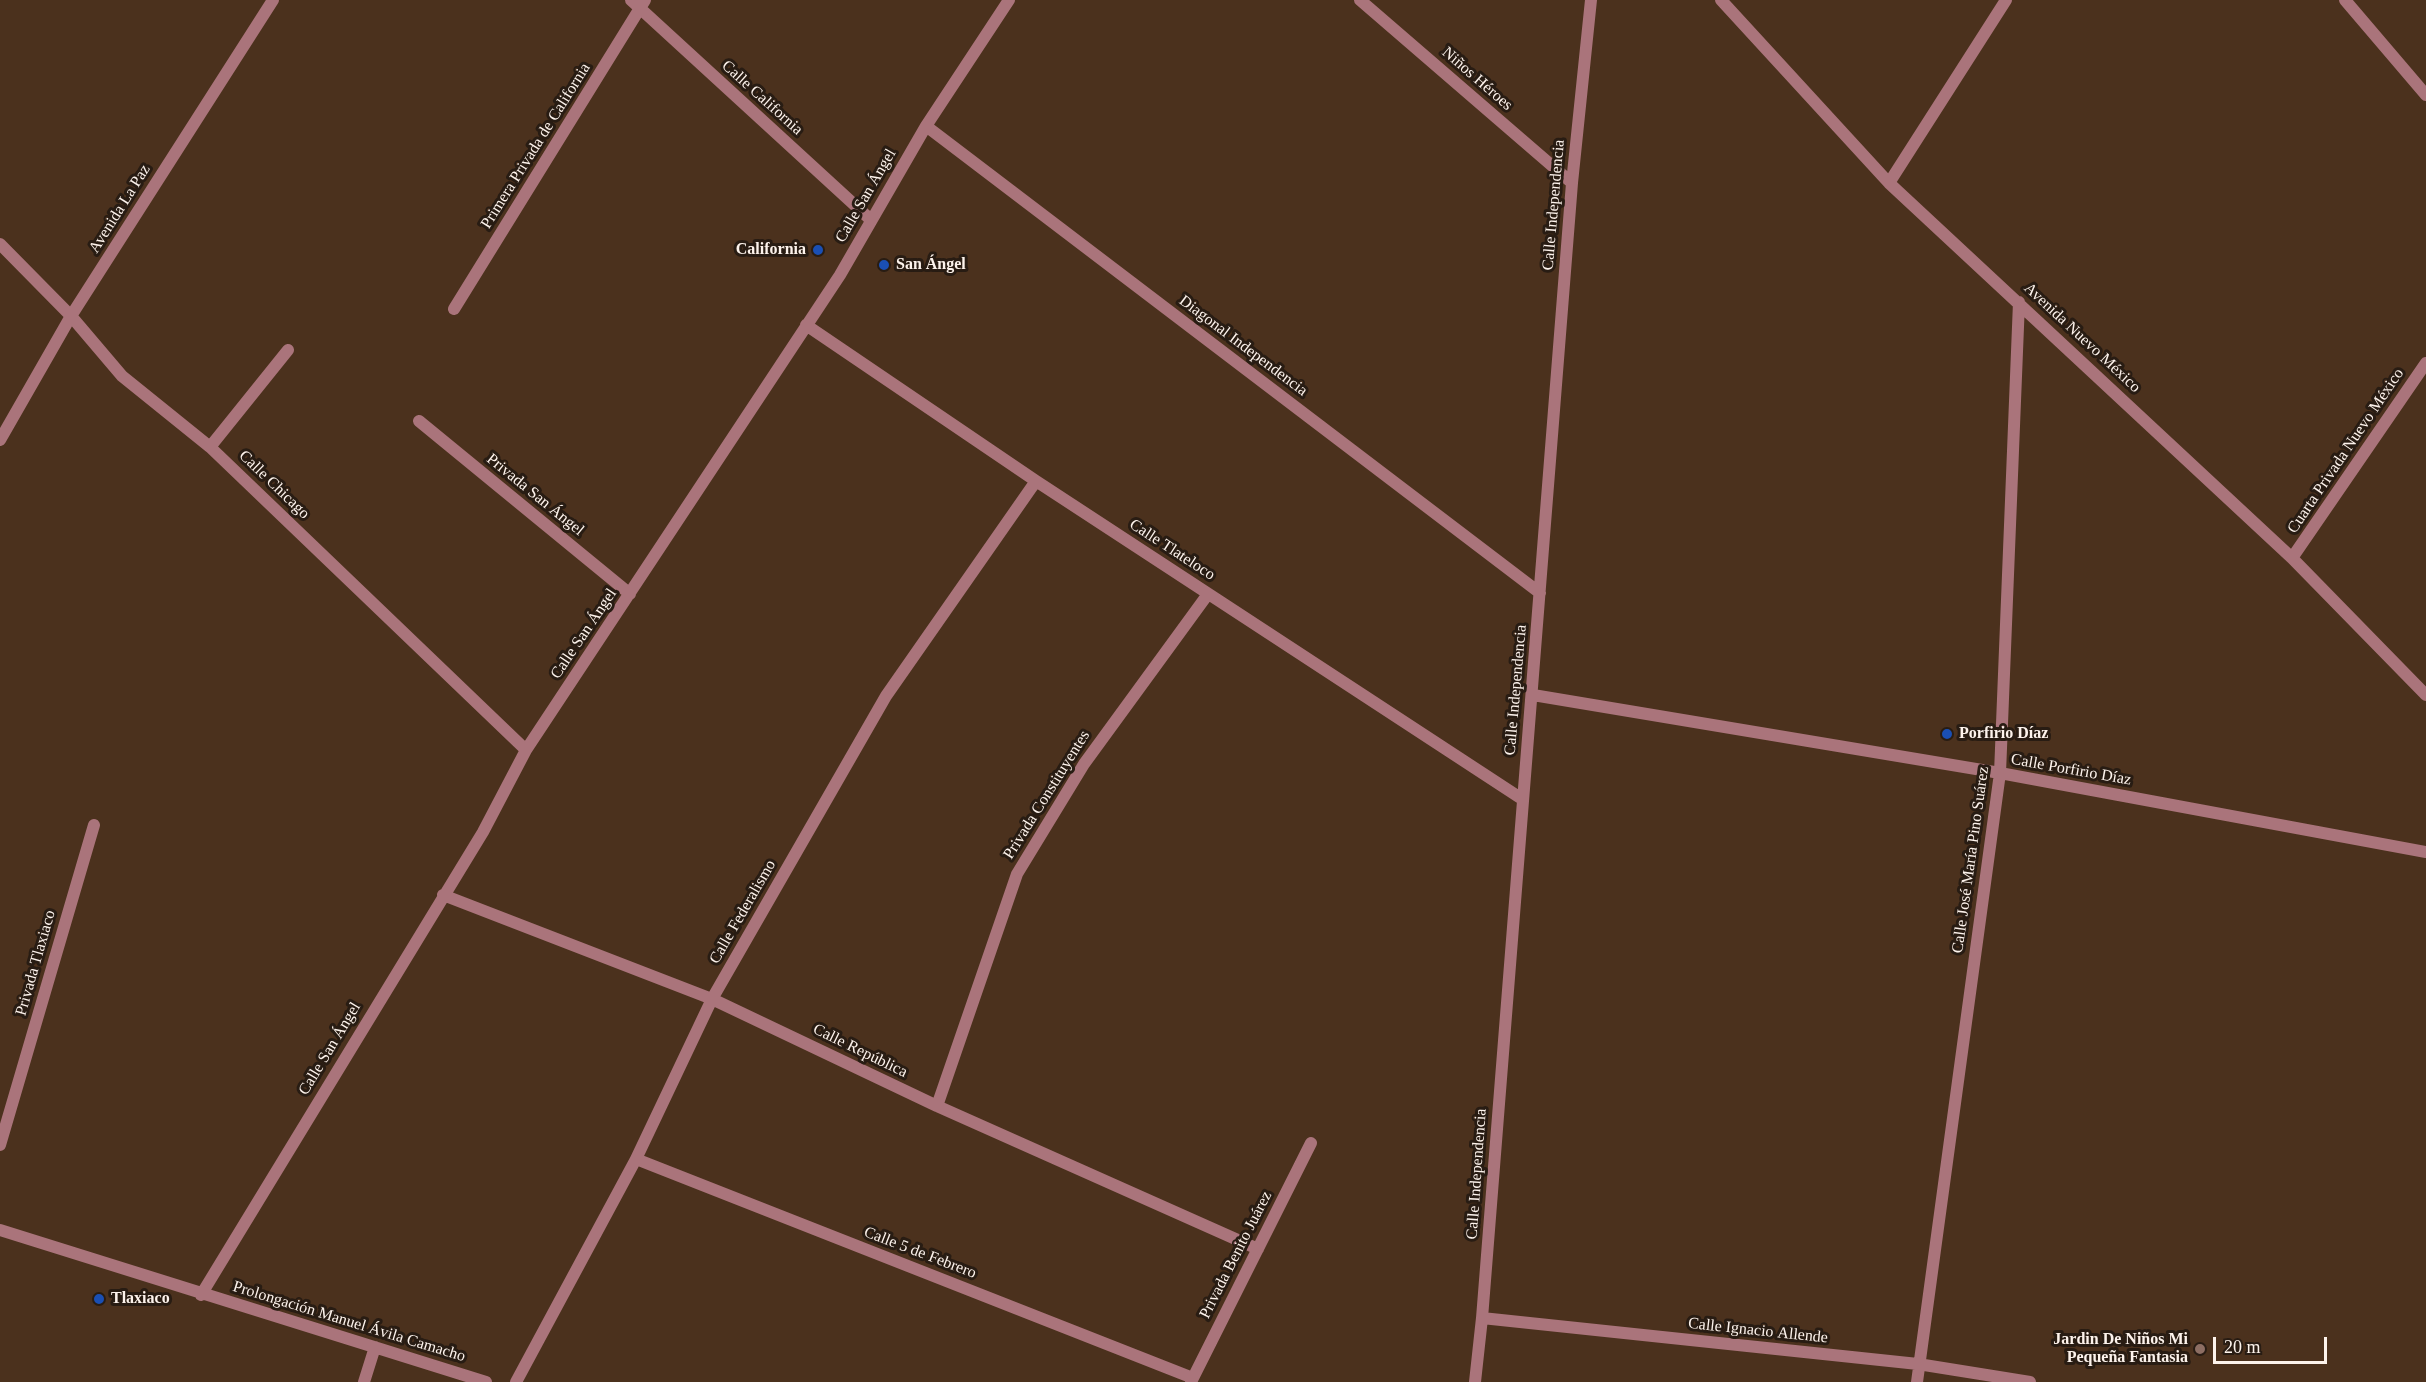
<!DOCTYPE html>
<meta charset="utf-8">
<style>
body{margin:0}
#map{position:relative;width:2426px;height:1382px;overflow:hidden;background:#4b311d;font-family:"Times New Roman",serif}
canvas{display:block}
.scale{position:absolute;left:2213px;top:1337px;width:114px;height:27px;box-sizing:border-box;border:3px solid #fdf3ec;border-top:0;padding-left:8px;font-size:18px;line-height:21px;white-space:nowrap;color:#fdf3ec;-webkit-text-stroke:4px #281c13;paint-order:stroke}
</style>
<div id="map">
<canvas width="2426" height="1382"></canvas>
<div class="scale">20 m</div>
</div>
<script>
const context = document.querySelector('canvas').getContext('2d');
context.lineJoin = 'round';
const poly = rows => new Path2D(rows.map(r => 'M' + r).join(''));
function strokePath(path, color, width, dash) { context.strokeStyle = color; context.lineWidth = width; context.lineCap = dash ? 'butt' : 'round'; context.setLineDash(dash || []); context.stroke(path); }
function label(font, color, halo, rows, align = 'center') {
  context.font = font + ' "Times New Roman",serif'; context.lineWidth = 6; context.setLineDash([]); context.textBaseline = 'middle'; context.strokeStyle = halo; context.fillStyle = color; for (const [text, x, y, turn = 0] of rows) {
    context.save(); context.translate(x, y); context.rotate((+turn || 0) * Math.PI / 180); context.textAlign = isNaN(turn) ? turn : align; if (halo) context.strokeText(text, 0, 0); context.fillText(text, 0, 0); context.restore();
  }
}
strokePath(poly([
 [631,0,871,220],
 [1360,0,1572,183],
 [1721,0,1889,183,2292,558,2426,695],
 [2345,0,2426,95],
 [926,126,1540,593],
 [1889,183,2006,0],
 [0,244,71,316,122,376,210,447,526,750],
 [454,309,645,0],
 [806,325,1036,481,1522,799],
 [419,421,630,594],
 [0,440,71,316,273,0],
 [210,447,288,350],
 [2292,558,2426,363],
 [1533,695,2000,773,2426,852],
 [443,895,712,999,937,1106,1258,1249],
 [937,1106,1017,874,1084,764,1208,594],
 [0,1145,94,825],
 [636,1159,1193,1378],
 [0,1230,486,1382],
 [201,1295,483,832,526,750,840,275,926,126,1009,0],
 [1482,1318,1918,1364,2030,1382],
 [364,1382,375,1347],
 [516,1382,636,1159,712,999,886,696,1036,481],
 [1191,1382,1311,1143],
 [1475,1382,1482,1318,1572,183,1591,0],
 [1917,1382,2000,773,2019,302]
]), '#aa747b', 12);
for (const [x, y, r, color] of [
 [818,250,6,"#1a4fb4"],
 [884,265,6,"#1a4fb4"],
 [1947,734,6,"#1a4fb4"],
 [99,1299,6,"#1a4fb4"],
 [2200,1349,6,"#8d6e63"]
]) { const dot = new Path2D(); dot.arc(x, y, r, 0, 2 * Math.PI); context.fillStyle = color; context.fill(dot); strokePath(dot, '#281c13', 2); }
label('16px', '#fdf3ec', '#281c13', [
 ["Niños Héroes",1477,79,41],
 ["Calle California",762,98,42],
 ["Primera Privada de California",536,146,-58],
 ["Calle San Ángel",866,196,-60],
 ["Calle Independencia",1554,205,-85],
 ["Avenida La Paz",120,209,-58],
 ["Avenida Nuevo México",2082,338,43],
 ["Diagonal Independencia",1243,346,37],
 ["Cuarta Privada Nuevo México",2346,451,-56],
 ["Calle Chicago",274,485,44],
 ["Privada San Ángel",535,495,39],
 ["Calle Tlateloco",1172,550,33],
 ["Calle San Ángel",584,634,-56],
 ["Calle Independencia",1516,690,-85],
 ["Calle Porfirio Díaz",2071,770,10],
 ["Privada Constituyentes",1047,795,-58],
 ["Calle José María Pino Suárez",1971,860,-82],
 ["Calle Federalismo",743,912,-60],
 ["Privada Tlaxiaco",36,963,-74],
 ["Calle San Ángel",330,1049,-59],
 ["Calle República",860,1051,26],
 ["Calle Independencia",1477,1174,-86],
 ["Calle 5 de Febrero",920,1253,21],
 ["Privada Benito Juárez",1236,1255,-63],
 ["Prolongación Manuel Ávila Camacho",349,1322,17],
 ["Calle Ignacio Allende",1758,1331,6]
]);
label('bold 16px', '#fdf3ec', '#281c13', [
 ["California",806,250,"right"],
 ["San Ángel",896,265],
 ["Porfirio Díaz",1959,734],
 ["Tlaxiaco",111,1299],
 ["Jardin De Niños Mi",2188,1340,"right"],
 ["Pequeña Fantasia",2188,1358,"right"]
], 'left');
</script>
